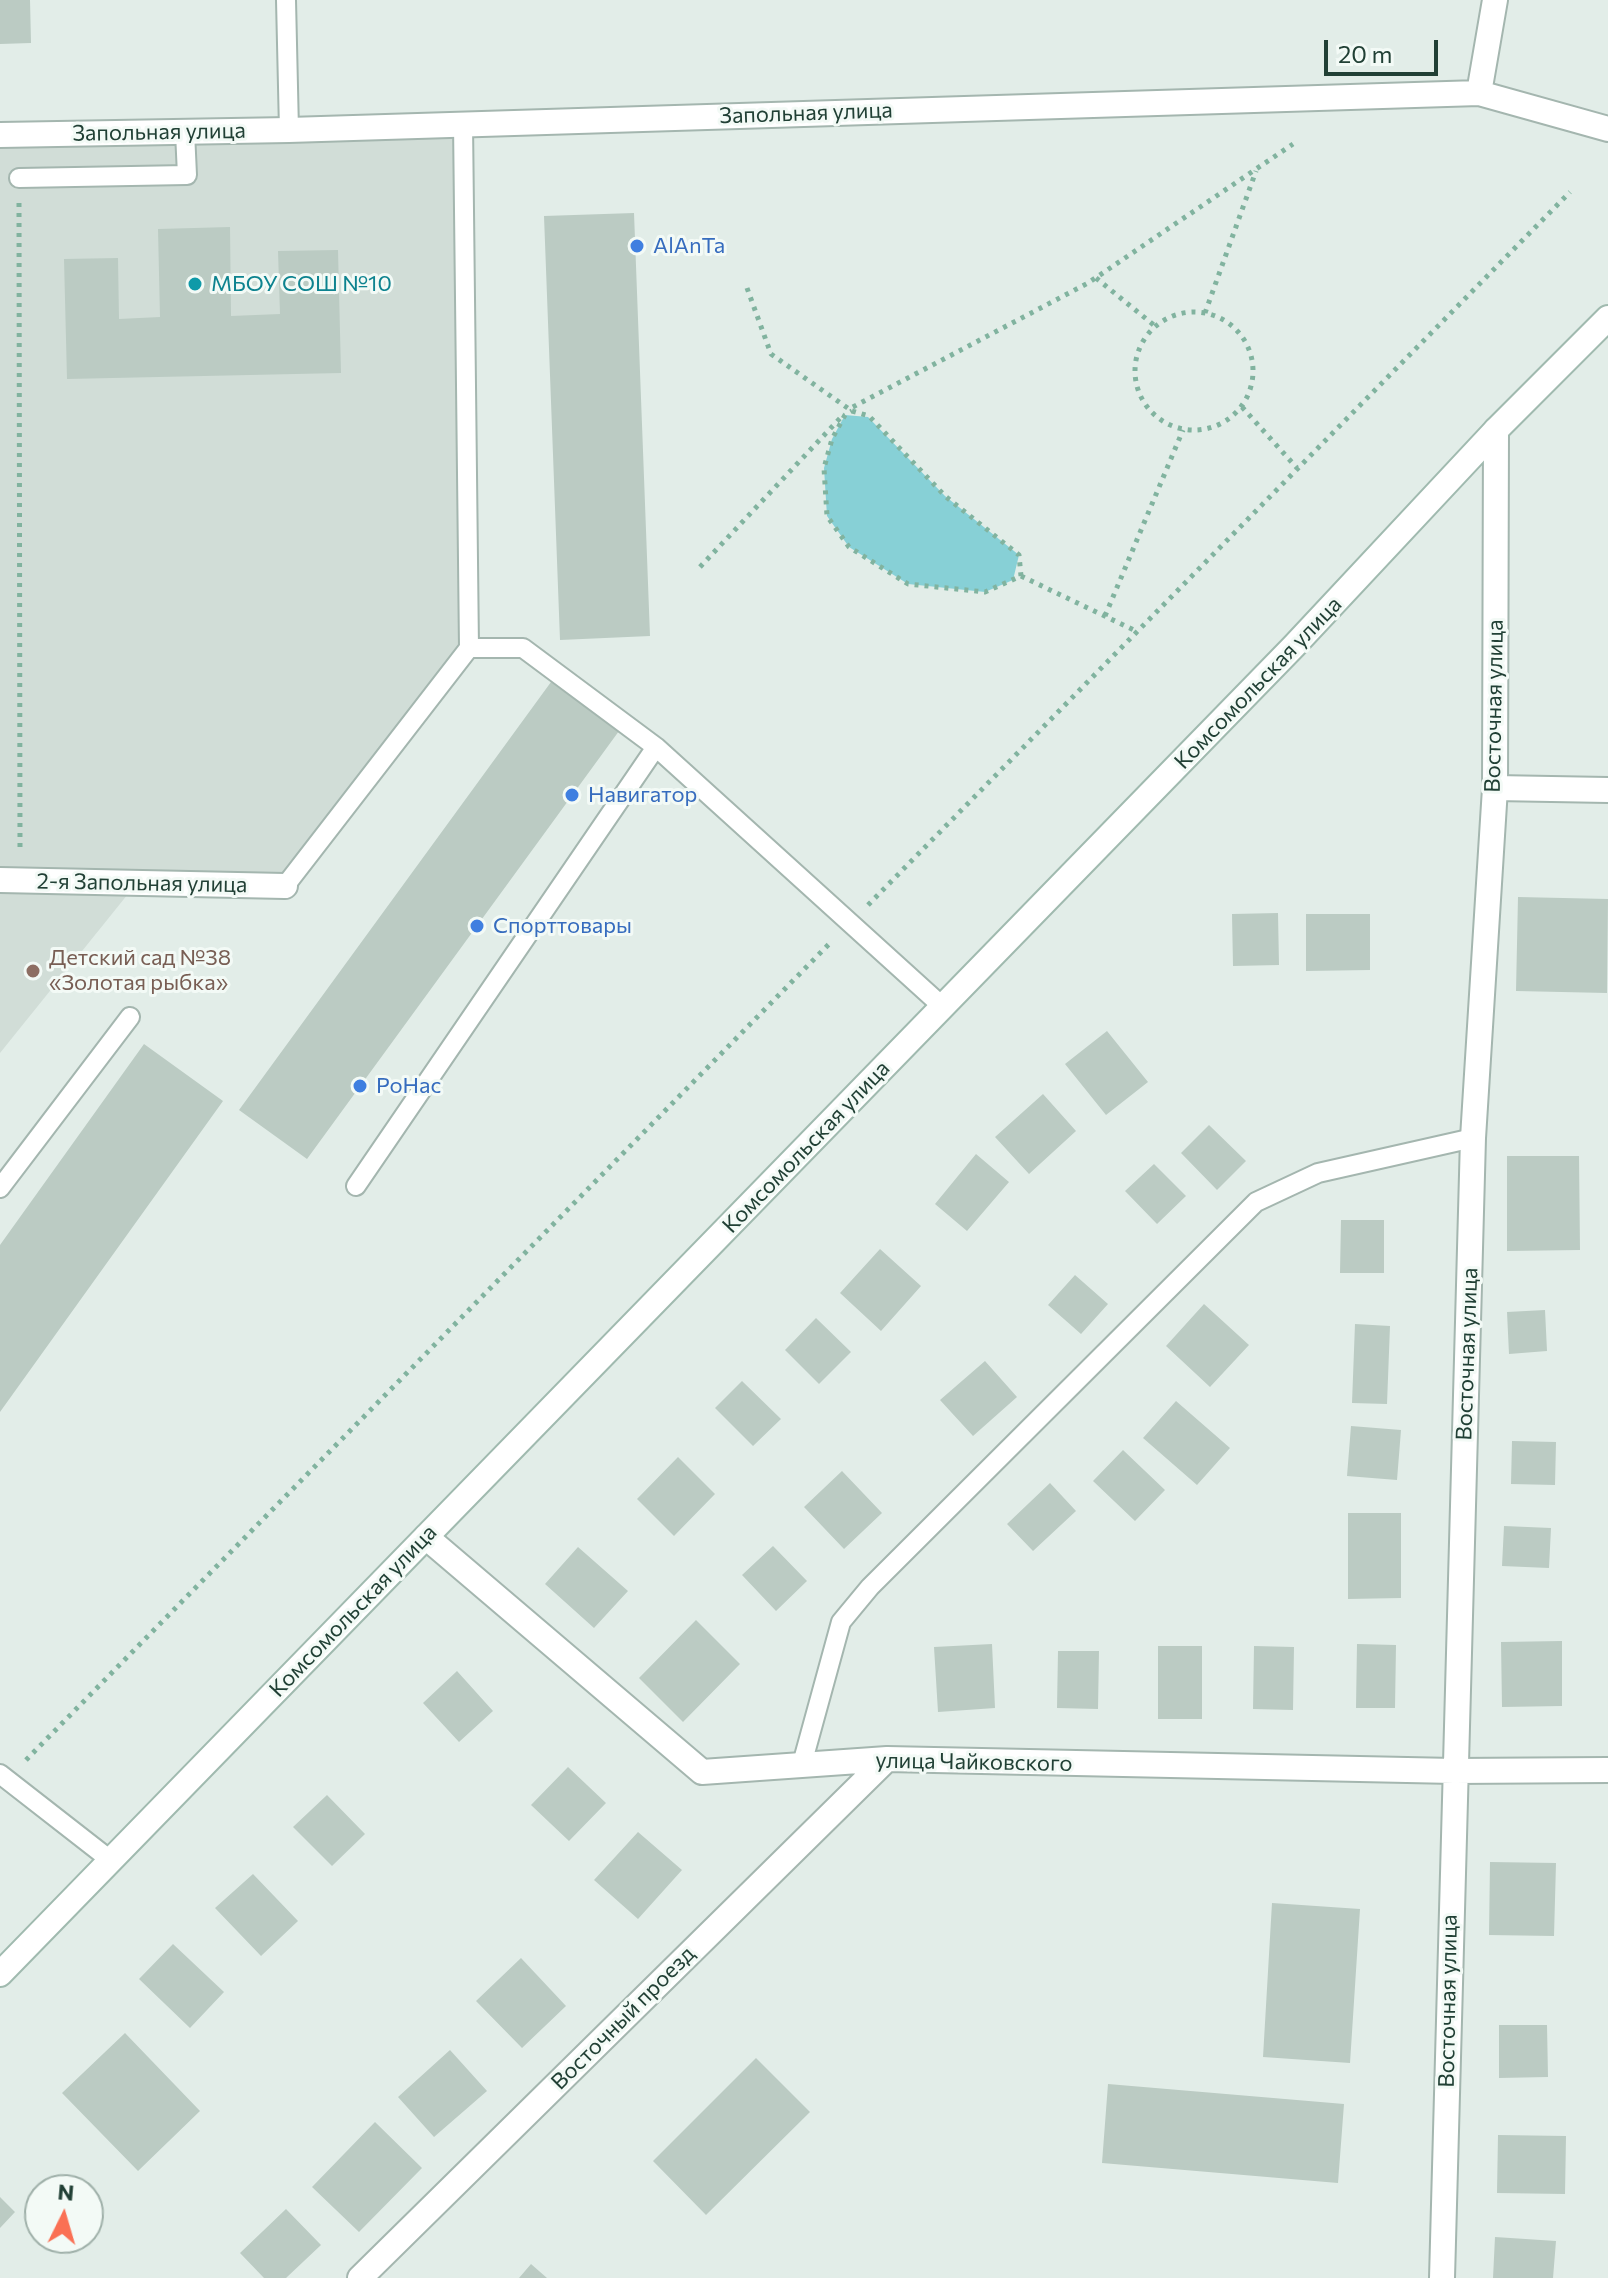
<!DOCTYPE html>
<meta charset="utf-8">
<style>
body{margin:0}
#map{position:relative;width:1608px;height:2278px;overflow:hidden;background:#e2ede8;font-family:Commissioner,sans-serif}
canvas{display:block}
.north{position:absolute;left:24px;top:2174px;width:80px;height:80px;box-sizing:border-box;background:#f3faf6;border:2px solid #9fb0a9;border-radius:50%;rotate:5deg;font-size:22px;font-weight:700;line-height:32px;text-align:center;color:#214035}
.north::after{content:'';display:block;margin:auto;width:28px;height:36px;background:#fa7054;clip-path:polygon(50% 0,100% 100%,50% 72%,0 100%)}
.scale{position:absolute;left:1324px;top:40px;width:114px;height:36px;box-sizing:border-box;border:4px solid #214035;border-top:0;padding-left:10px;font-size:24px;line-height:28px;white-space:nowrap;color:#214035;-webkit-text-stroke:6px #f3faf6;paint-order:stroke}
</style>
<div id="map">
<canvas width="1608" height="2278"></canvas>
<div class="north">N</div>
<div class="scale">20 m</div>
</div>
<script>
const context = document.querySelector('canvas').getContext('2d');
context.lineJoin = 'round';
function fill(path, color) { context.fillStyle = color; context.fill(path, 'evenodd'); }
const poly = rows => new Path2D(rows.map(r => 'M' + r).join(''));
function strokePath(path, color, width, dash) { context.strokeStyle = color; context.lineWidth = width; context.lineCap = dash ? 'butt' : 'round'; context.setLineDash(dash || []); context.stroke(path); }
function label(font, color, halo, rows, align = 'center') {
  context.font = font + ' Commissioner,sans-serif'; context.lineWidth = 6; context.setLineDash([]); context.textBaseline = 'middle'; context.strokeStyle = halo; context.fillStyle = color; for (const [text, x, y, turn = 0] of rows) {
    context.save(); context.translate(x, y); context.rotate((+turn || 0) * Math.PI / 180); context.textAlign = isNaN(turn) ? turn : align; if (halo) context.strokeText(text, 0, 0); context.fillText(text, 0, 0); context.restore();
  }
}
fill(poly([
 [457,130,465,645,283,880,0,876,0,135],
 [0,888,132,889,0,1053]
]), '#d1ddd7');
fill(poly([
 [845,415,868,417,945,496,1019,555,1013,580,985,592,908,584,849,547,827,516,824,468,832,439]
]), '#87d0d6');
fill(poly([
 [0,0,30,0,31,43,0,44],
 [634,213,650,636,560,640,544,216],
 [230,227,231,316,280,314,278,251,338,250,341,373,67,379,64,259,118,258,119,319,160,317,158,229],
 [551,682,619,731,307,1159,239,1110],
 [1518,897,1608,899,1607,993,1516,991],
 [1278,913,1279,965,1233,966,1232,914],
 [1306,914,1370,914,1370,970,1306,971],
 [1107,1031,1148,1082,1106,1115,1065,1064],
 [144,1044,223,1101,0,1412,0,1245],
 [1043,1094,1076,1131,1029,1174,995,1137],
 [1209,1125,1246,1161,1217,1190,1181,1153],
 [976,1154,1009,1182,967,1231,935,1204],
 [1507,1156,1579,1156,1580,1250,1507,1251],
 [1154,1164,1186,1196,1157,1224,1125,1191],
 [1341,1220,1384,1220,1384,1273,1340,1273],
 [880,1249,921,1286,881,1331,840,1293],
 [1075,1275,1108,1304,1081,1334,1048,1305],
 [1204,1304,1249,1345,1210,1387,1166,1346],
 [1545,1310,1547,1351,1509,1354,1507,1312],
 [816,1318,851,1352,819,1384,785,1350],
 [1355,1324,1390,1326,1387,1404,1352,1403],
 [985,1361,1017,1397,973,1436,940,1400],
 [742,1381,781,1419,753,1446,715,1408],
 [1176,1401,1230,1448,1197,1485,1143,1438],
 [1351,1426,1401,1430,1397,1480,1347,1476],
 [1512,1441,1556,1442,1555,1485,1511,1484],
 [1123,1450,1165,1490,1135,1521,1093,1481],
 [678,1457,715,1494,674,1536,637,1499],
 [842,1471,882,1513,844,1549,804,1507],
 [1050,1483,1076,1511,1033,1551,1007,1524],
 [1348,1513,1401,1513,1401,1598,1348,1599],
 [1504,1526,1551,1528,1549,1568,1502,1566],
 [773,1546,807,1581,776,1611,742,1575],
 [578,1547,628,1591,594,1628,545,1584],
 [696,1620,740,1664,683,1722,639,1678],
 [1562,1641,1562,1706,1502,1707,1501,1642],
 [992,1644,995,1708,938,1712,934,1647],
 [1357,1644,1396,1645,1395,1708,1356,1708],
 [1158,1646,1202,1646,1202,1719,1158,1719],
 [1254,1646,1294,1647,1293,1710,1253,1709],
 [1058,1651,1099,1651,1098,1709,1057,1708],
 [457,1671,493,1711,459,1742,423,1703],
 [568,1767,606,1803,569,1841,531,1805],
 [327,1795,365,1834,332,1866,293,1827],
 [638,1832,682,1870,638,1919,594,1880],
 [1490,1862,1556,1863,1554,1936,1489,1935],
 [253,1874,298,1921,261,1956,215,1908],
 [1272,1903,1360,1909,1350,2063,1263,2057],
 [173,1944,224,1992,190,2028,139,1979],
 [521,1958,566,2006,522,2048,476,2001],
 [1499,2025,1547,2025,1548,2077,1499,2078],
 [125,2033,200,2111,138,2171,62,2093],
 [450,2050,487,2091,434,2137,398,2097],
 [756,2058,810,2112,706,2215,653,2161],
 [1108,2084,1344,2104,1338,2183,1102,2163],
 [375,2122,422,2168,359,2232,312,2187],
 [1498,2135,1566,2136,1565,2194,1497,2193],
 [0,2197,15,2212,0,2228],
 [286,2209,321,2245,286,2278,264,2278,240,2253],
 [1495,2237,1556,2241,1553,2278,1493,2278],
 [531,2264,547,2278,519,2278]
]), '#bbcbc3');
const lane = poly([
 [286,0,289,130],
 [19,178,187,175,185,132],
 [469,648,523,648,656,747,943,1007],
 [285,886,469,648,463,123],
 [356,1186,656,747],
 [0,1188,130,1017],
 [802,1764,841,1622,870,1587,1256,1202,1318,1173,1473,1138],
 [0,1774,109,1859]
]);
const street = poly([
 [1479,93,1495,0],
 [0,135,289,130,1479,93,1608,129],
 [1495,788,1608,790],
 [0,880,285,886],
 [426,1537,702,1772,887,1759,1454,1771,1608,1770],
 [360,2278,887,1759],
 [1442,2278,1473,1138,1495,788,1496,430]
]);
const secondary = poly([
 [0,1974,1294,646,1496,430,1608,318]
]);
strokePath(lane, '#a4b6af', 22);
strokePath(street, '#a4b6af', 28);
strokePath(secondary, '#a0baaf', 28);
strokePath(poly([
 [19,203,20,849],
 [1096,278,1155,326],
 [747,288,771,354,849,409,1088,283,1293,144],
 '1135 371a59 59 0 1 1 118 0a59 59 0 1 1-118 0Z',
 [1205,313,1256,171],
 [1242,407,1297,468],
 [852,411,869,416,945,496,1019,555,1021,576,985,592,908,584,849,547,827,516,824,468,832,439,845,415,852,411],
 [700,567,844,414],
 [1021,576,1136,631],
 [1105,616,1183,430],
 [868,905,1570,192],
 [26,1760,832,941]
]), '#81b39f', 5, [4, 6]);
strokePath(lane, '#fff', 18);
strokePath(street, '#fff', 24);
strokePath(secondary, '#fff', 24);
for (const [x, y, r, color] of [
 [637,246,8,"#3f7fe0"],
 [195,284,8,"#0f9aa8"],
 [572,795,8,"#3f7fe0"],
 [477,926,8,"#3f7fe0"],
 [33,971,8,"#8d6e63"],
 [360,1086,8,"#3f7fe0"]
]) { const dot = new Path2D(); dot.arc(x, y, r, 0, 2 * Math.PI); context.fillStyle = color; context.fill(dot); strokePath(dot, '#f3faf6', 3); }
label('22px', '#214035', '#f3faf6', [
 ["Запольная улица",806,113,-2],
 ["Запольная улица",159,132,-1],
 ["Комсомольская улица",1258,683,-46],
 ["Восточная улица",1494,706,-89],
 ["2-я Запольная улица",142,883,1],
 ["Комсомольская улица",806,1147,-46],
 ["Восточная улица",1467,1354,-88],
 ["Комсомольская улица",353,1611,-46],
 ["улица Чайковского",974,1762,1],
 ["Восточная улица",1448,2001,-89],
 ["Восточный проезд",623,2018,-45]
]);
label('22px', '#366cbe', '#f3faf6', [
 ["AlAnTa",653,246],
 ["Навигатор",588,795],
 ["Спорттовары",493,926],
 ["РоНас",376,1086]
], 'left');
label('22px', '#0d838f', '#f3faf6', [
 ["МБОУ СОШ №10",211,284]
], 'left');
label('22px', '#785e54', '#f3faf6', [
 ["Детский сад №38",49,958],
 ["«Золотая рыбка»",49,983]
], 'left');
</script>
